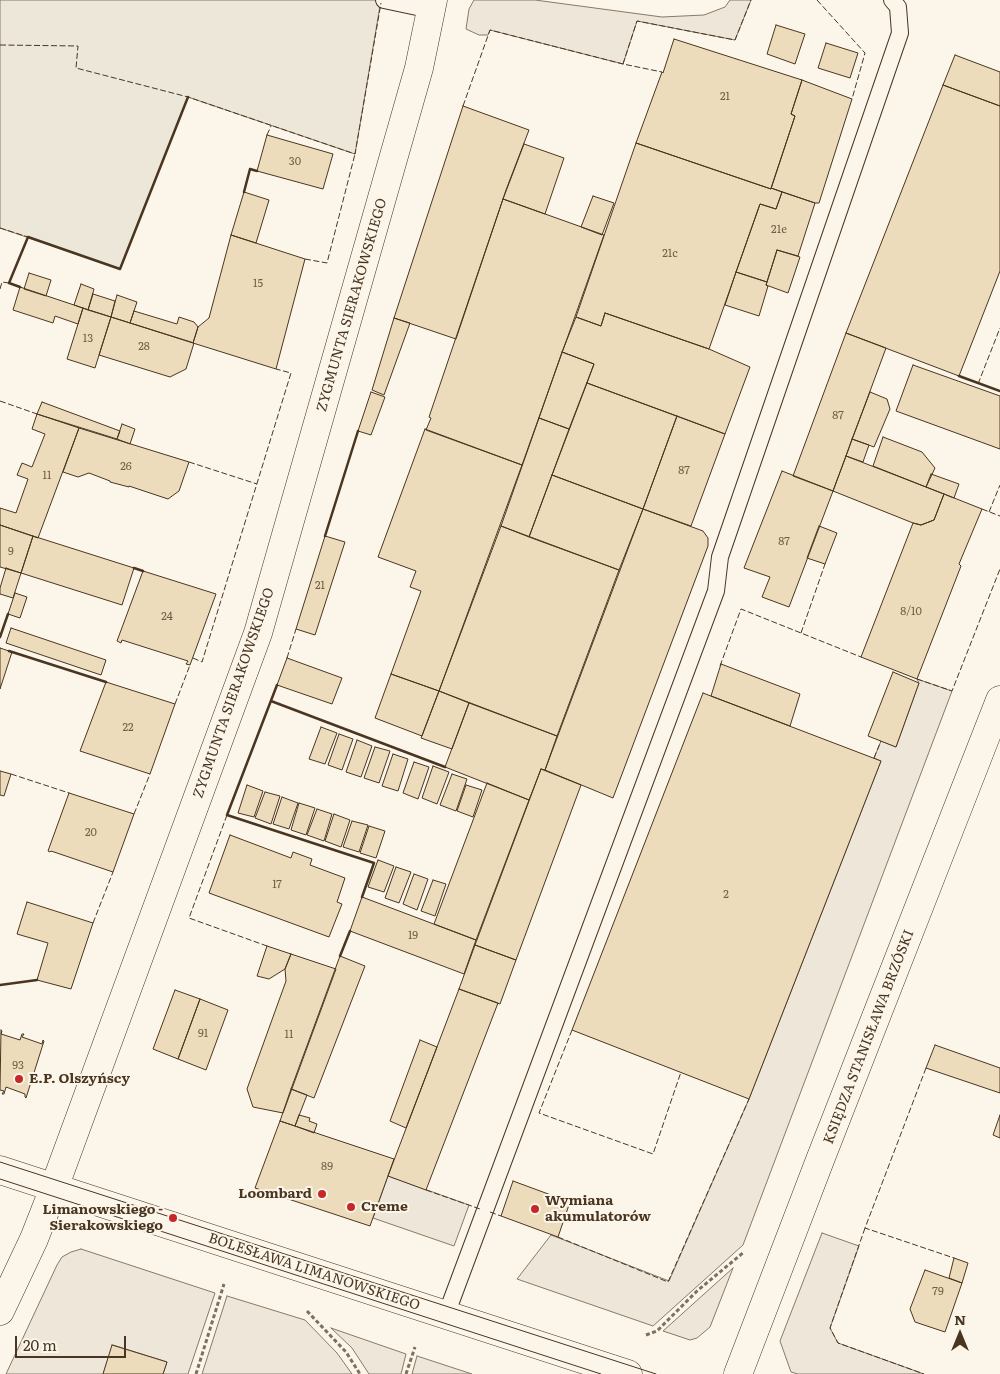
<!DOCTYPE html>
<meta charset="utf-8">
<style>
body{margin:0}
#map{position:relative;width:1000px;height:1374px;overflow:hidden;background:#fbf6e9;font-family:Literata,serif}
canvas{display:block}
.north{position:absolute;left:935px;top:1309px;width:50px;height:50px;-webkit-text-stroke:4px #fbf6e9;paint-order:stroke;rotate:0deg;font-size:14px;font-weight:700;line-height:20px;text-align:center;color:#4a3520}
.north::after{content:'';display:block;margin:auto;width:18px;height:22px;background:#4a3520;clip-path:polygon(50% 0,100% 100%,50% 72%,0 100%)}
.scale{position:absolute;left:15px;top:1336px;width:111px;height:22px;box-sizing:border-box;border:2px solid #4a3520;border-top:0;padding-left:6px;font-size:15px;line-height:18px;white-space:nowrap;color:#4a3520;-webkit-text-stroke:4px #fbf6e9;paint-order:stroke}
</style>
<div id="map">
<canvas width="1000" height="1374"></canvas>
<div class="north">N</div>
<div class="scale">20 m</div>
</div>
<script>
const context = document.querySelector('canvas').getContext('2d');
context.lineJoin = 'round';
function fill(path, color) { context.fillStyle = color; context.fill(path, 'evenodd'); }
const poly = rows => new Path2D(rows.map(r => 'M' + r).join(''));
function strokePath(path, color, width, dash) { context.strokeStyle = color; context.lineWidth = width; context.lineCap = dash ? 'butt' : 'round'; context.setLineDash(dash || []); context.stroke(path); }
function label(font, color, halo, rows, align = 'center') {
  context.font = font + ' Literata,serif'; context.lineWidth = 4; context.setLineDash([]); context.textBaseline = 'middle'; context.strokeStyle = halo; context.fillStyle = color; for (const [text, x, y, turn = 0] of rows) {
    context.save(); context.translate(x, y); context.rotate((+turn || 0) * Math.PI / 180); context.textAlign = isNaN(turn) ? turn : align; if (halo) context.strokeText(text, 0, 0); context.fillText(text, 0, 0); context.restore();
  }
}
const green = poly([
 [474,0,535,0,662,17,704,15,725,7,730,0,751,0,735,40,637,21,623,64,490,30,488,35,479,35,466,29,469,9,474,0],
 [917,679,952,691,743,1245,653,1326,517,1279,551,1235,669,1281,749,1099,881,761,874,758,881,741,896,747,919,683,917,679],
 [388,1176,469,1205,454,1246,373,1218,388,1176],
 [822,1233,859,1246,830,1328,838,1343,924,1374,798,1374,791,1372,780,1341,822,1233],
 [81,1249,215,1293,188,1374,163,1374,167,1362,113,1345,103,1374,6,1374,57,1265,62,1257,71,1252,81,1249],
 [733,1268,710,1327,703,1333,697,1338,690,1340,663,1331,733,1268],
 [227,1296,305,1320,337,1353,352,1374,202,1374,227,1296],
 [331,1328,406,1354,401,1374,369,1374,352,1348,331,1328],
 [417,1356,472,1374,412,1374,417,1356]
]);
fill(green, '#ede6d9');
strokePath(green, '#887966', 1);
const parking = poly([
 [0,0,381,0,355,154,188,97,120,269,0,228,0,0]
]);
fill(parking, '#ede7d9');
strokePath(parking, '#887966', 1);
const building = poly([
 [776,25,805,34,795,64,767,54,776,25],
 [674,39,802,80,791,114,795,116,771,189,636,143,662,72,663,73,674,39],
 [826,43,858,53,850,78,818,68,826,43],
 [955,55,1000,72,1000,106,943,85,955,55],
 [802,80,852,99,819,203,815,203,771,188,795,116,791,114,802,80],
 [943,85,1000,106,1000,271,959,376,846,333,943,85],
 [463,106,529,130,506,190,456,339,394,318,463,106],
 [267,135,333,154,323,189,257,171,267,135],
 [636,143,771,189,771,188,782,192,776,209,760,204,709,349,605,313,601,326,576,317,636,143],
 [524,144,564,158,545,214,503,199,524,144],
 [244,192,269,200,256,243,231,235,244,192],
 [782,192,815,203,798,256,777,250,767,282,736,272,760,204,776,209,782,192],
 [593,196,614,203,602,235,581,227,593,196],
 [503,199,604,235,522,465,426,430,431,418,429,417,503,199],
 [231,235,305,259,276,369,193,343,198,327,209,318,231,235],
 [777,250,800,257,788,293,766,285,777,250],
 [736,272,767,282,766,285,768,286,759,316,725,305,736,272],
 [29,273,51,280,46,296,24,289,29,273],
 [81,284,94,289,88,310,74,305,81,284],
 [20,287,83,308,78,324,55,316,53,323,13,310,20,287],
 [93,294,115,301,111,317,88,310,93,294],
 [117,295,137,302,130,323,111,317,117,295],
 [83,308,111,317,95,368,67,359,83,308],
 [134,311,177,324,179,317,194,322,198,327,193,343,130,323,134,311],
 [605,313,709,349,750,367,725,434,587,383,594,364,562,352,576,317,601,326,605,313],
 [111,317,194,343,186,369,170,377,99,355,111,317],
 [394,318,410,323,384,395,372,390,394,318],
 [846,333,886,348,833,491,793,476,846,333],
 [562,352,594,364,569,429,539,418,562,352],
 [913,365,1000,396,1000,449,896,411,913,365],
 [587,383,677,416,643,509,552,475,587,383],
 [371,392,385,397,371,435,358,431,371,392],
 [870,392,887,399,890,409,874,447,852,439,870,392],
 [42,402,120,431,117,439,37,414,42,402],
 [37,414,79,428,38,538,0,525,0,508,16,513,28,479,17,475,22,463,32,467,45,434,32,429,37,414],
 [677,416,725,434,691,526,643,509,677,416],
 [539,418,569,429,529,537,501,526,539,418],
 [122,424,135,429,130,444,117,439,122,424],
 [79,428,189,462,179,491,168,499,129,486,129,487,110,482,110,481,89,473,78,477,63,472,79,428],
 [425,429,522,465,439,691,391,674,421,591,410,587,416,571,378,557,425,429],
 [883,437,922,452,935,468,926,487,873,466,883,437],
 [852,439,869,445,863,462,846,456,852,439],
 [846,456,944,494,934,520,921,525,913,523,833,491,846,456],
 [782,471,833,491,789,607,762,597,770,577,744,568,782,471],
 [931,474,959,484,954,498,926,487,931,474],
 [552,475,643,509,619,570,529,537,552,475],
 [944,494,982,509,959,564,961,566,917,679,861,657,913,523,921,525,934,520,944,494],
 [643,509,703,531,708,538,708,546,613,798,545,770,643,509],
 [0,525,33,536,21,573,0,567,0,525],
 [501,526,619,570,557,736,439,691,501,526],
 [819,526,837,533,825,564,807,558,819,526],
 [33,536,134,568,122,605,21,573,33,536],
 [325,536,345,542,315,635,296,629,325,536],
 [6,568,21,573,13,598,0,594,0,588,6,568],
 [143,571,216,594,190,665,186,664,188,661,122,640,121,643,117,641,143,571],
 [15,593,27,597,20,618,8,614,15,593],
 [11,628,106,660,101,675,6,643,11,628],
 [0,648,12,652,0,689,0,648],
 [287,658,342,678,332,704,277,685,287,658],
 [721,664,800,694,790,726,711,696,721,664],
 [893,672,919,683,896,747,868,736,893,672],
 [391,674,439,691,422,736,375,718,391,674],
 [106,682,175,704,150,774,80,751,106,682],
 [439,691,469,703,452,749,421,738,439,691],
 [703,693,881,761,749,1099,572,1030,703,693],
 [469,703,557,736,545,770,541,769,529,800,445,767,469,703],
 [321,727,337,733,325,764,309,759,321,727],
 [339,734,353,739,342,770,328,765,339,734],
 [357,740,372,746,361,777,346,772,357,740],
 [375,747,390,751,379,783,364,778,375,747],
 [393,754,408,759,398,791,382,786,393,754],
 [414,762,429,767,418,799,403,793,414,762],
 [433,766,449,772,437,804,422,798,433,766],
 [541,769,581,785,516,960,475,945,541,769],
 [0,771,11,774,4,796,0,795,0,771],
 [452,774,467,779,456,811,440,805,452,774],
 [487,783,529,800,476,940,434,924,487,783],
 [247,785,263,791,254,817,238,813,247,785],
 [466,785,482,790,473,817,457,811,466,785],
 [265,792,280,796,271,824,255,818,265,792],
 [69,793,134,814,113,872,51,851,50,852,48,851,69,793],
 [282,797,298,803,289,829,273,824,282,797],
 [299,803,315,808,306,835,291,830,299,803],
 [317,809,332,814,324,841,307,835,317,809],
 [334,814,350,820,341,847,325,841,334,814],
 [352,821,368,825,359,852,343,847,352,821],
 [369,826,385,831,376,858,360,853,369,826],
 [230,835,291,858,293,852,312,859,310,865,345,878,337,902,342,904,329,937,209,893,230,835],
 [378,860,394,866,384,892,368,887,378,860],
 [396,867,411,872,399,903,385,898,396,867],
 [414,874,428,879,417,910,403,904,414,874],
 [433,880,446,884,435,916,421,911,433,880],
 [362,897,476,940,464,974,350,931,362,897],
 [27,902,93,923,71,989,37,980,48,943,17,934,27,902],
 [475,945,516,960,500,1004,459,989,475,945],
 [267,946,291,954,285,969,269,979,257,976,267,946],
 [291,954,336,969,283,1113,253,1107,247,1089,286,981,285,969,291,954],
 [340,956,365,966,314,1098,291,1089,340,956],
 [459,989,498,1003,426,1190,388,1176,459,989],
 [175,990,200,999,178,1059,153,1049,175,990],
 [200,999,228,1010,206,1070,178,1059,200,999],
 [1,1030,2,1031,1,1034,20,1040,22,1034,24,1034,22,1037,42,1044,43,1040,44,1041,26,1098,25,1097,25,1094,6,1087,4,1094,2,1094,4,1091,0,1090,1,1030],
 [420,1040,437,1047,406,1128,390,1121,420,1040],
 [935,1045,1000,1068,1000,1093,926,1068,935,1045],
 [291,1089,307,1095,295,1126,280,1121,291,1089],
 [299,1115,310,1118,309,1121,317,1124,314,1133,295,1126,299,1115],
 [1000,1115,1000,1138,993,1135,1000,1115],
 [280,1121,394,1159,370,1226,255,1188,280,1121],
 [513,1181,570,1202,558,1237,501,1216,513,1181],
 [954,1258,968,1263,962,1283,949,1278,954,1258],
 [925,1270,962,1283,945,1332,915,1322,910,1309,925,1270],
 [112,1345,167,1362,163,1374,103,1374,112,1345]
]);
fill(building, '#ecdcbc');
strokePath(building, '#4a3520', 1);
const lane = poly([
 [384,0,431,10],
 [446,1315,716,591,720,557,900,33,898,7,892,0]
]);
const street = poly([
 [0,1311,34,1239,54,1188,258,633,419,68,433,0],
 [738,1374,820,1160,1000,700]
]);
const secondary = poly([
 [0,1170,628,1374]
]);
strokePath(lane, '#4a3520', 18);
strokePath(street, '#4a3520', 29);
strokePath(secondary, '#4a3520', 29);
strokePath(poly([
 [307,1311,346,1352,360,1374],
 [646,1335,657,1331,697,1291,744,1252],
 [196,1374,224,1284],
 [406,1374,415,1347]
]), '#7f6f5c', 3, [4, 2.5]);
strokePath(lane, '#fbf6e9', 16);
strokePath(street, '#fbf6e9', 28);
strokePath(secondary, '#fbf6e9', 28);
strokePath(poly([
 [0,1162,656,1374],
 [0,1179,601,1374]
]), '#4a3520', 1);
strokePath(poly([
 [817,0,865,53,852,99],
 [0,45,78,46,76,68,188,97,355,154,381,3],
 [623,64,637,21,735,40,751,0],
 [463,106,490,30,623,64,662,72],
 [267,135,271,126],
 [0,228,28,237],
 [305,259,327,263,355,154],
 [0,289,2,282,9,283],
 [978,384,1000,328],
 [0,401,37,414],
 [189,462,257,484],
 [982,509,1000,516],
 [989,512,1000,485],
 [801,633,825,564],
 [193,658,202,662,291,373,276,369],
 [287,658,296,629],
 [720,666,741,609,861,657],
 [917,679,952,691,1000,569],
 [175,704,190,665],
 [874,758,881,741],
 [11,774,69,793],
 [134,814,150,774],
 [227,815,189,918,267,946],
 [93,923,113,872],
 [572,1030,539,1113,653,1154,681,1072],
 [926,1068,865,1228,954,1258],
 [426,1190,480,1209],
 [490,1212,501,1216],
 [865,1228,830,1328,838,1343,924,1374],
 [558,1237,668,1282,749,1099]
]), '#4a3520', 1, [6, 2.5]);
strokePath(poly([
 [244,192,250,169,257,171],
 [20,287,9,283,28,237,120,269,188,97],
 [959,376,1000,391],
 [325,536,358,431],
 [134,568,143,571],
 [0,637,8,614],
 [9,651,106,682],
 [277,685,227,815,374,863,362,897],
 [271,701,445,767],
 [340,956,350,931],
 [0,985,37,980]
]), '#4a3520', 2.5);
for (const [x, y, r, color] of [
 [19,1079,5,"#c62828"],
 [322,1194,5,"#c62828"],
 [351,1207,5,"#c62828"],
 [535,1209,5,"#c62828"],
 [173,1218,5,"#c62828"]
]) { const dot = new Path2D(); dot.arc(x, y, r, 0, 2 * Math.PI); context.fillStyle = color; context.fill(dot); strokePath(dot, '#fbf6e9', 2); }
label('11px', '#725f47', null, [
 ["21",725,97],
 ["30",295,162],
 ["21e",779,230],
 ["21c",670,254],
 ["15",258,284],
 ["13",88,339],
 ["28",144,347],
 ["87",838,416],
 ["26",126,467],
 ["87",684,471],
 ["11",47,476],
 ["87",784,542],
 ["9",11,552],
 ["21",320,586],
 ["8/10",911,612],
 ["24",167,617],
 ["22",128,728],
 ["20",91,833],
 ["17",277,885],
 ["2",726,895],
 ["19",413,936],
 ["91",203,1034],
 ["11",289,1035],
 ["93",18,1066],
 ["89",327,1167],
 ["79",938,1292]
]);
label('14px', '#4a3520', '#fbf6e9', [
 ["ZYGMUNTA SIERAKOWSKIEGO",352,305,-74],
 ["ZYGMUNTA SIERAKOWSKIEGO",234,693,-71],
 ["KSIĘDZA STANISŁAWA BRZÓSKI",869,1037,-69],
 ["BOLESŁAWA LIMANOWSKIEGO",314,1272,18]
]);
label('bold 14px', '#4a3520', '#fbf6e9', [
 ["E.P. Olszyńscy",29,1079],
 ["Loombard",312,1194,"right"],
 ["Wymiana",545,1201],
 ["akumulatorów",545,1217],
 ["Creme",361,1207],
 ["Limanowskiego -",163,1210,"right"],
 ["Sierakowskiego",163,1226,"right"]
], 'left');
</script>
